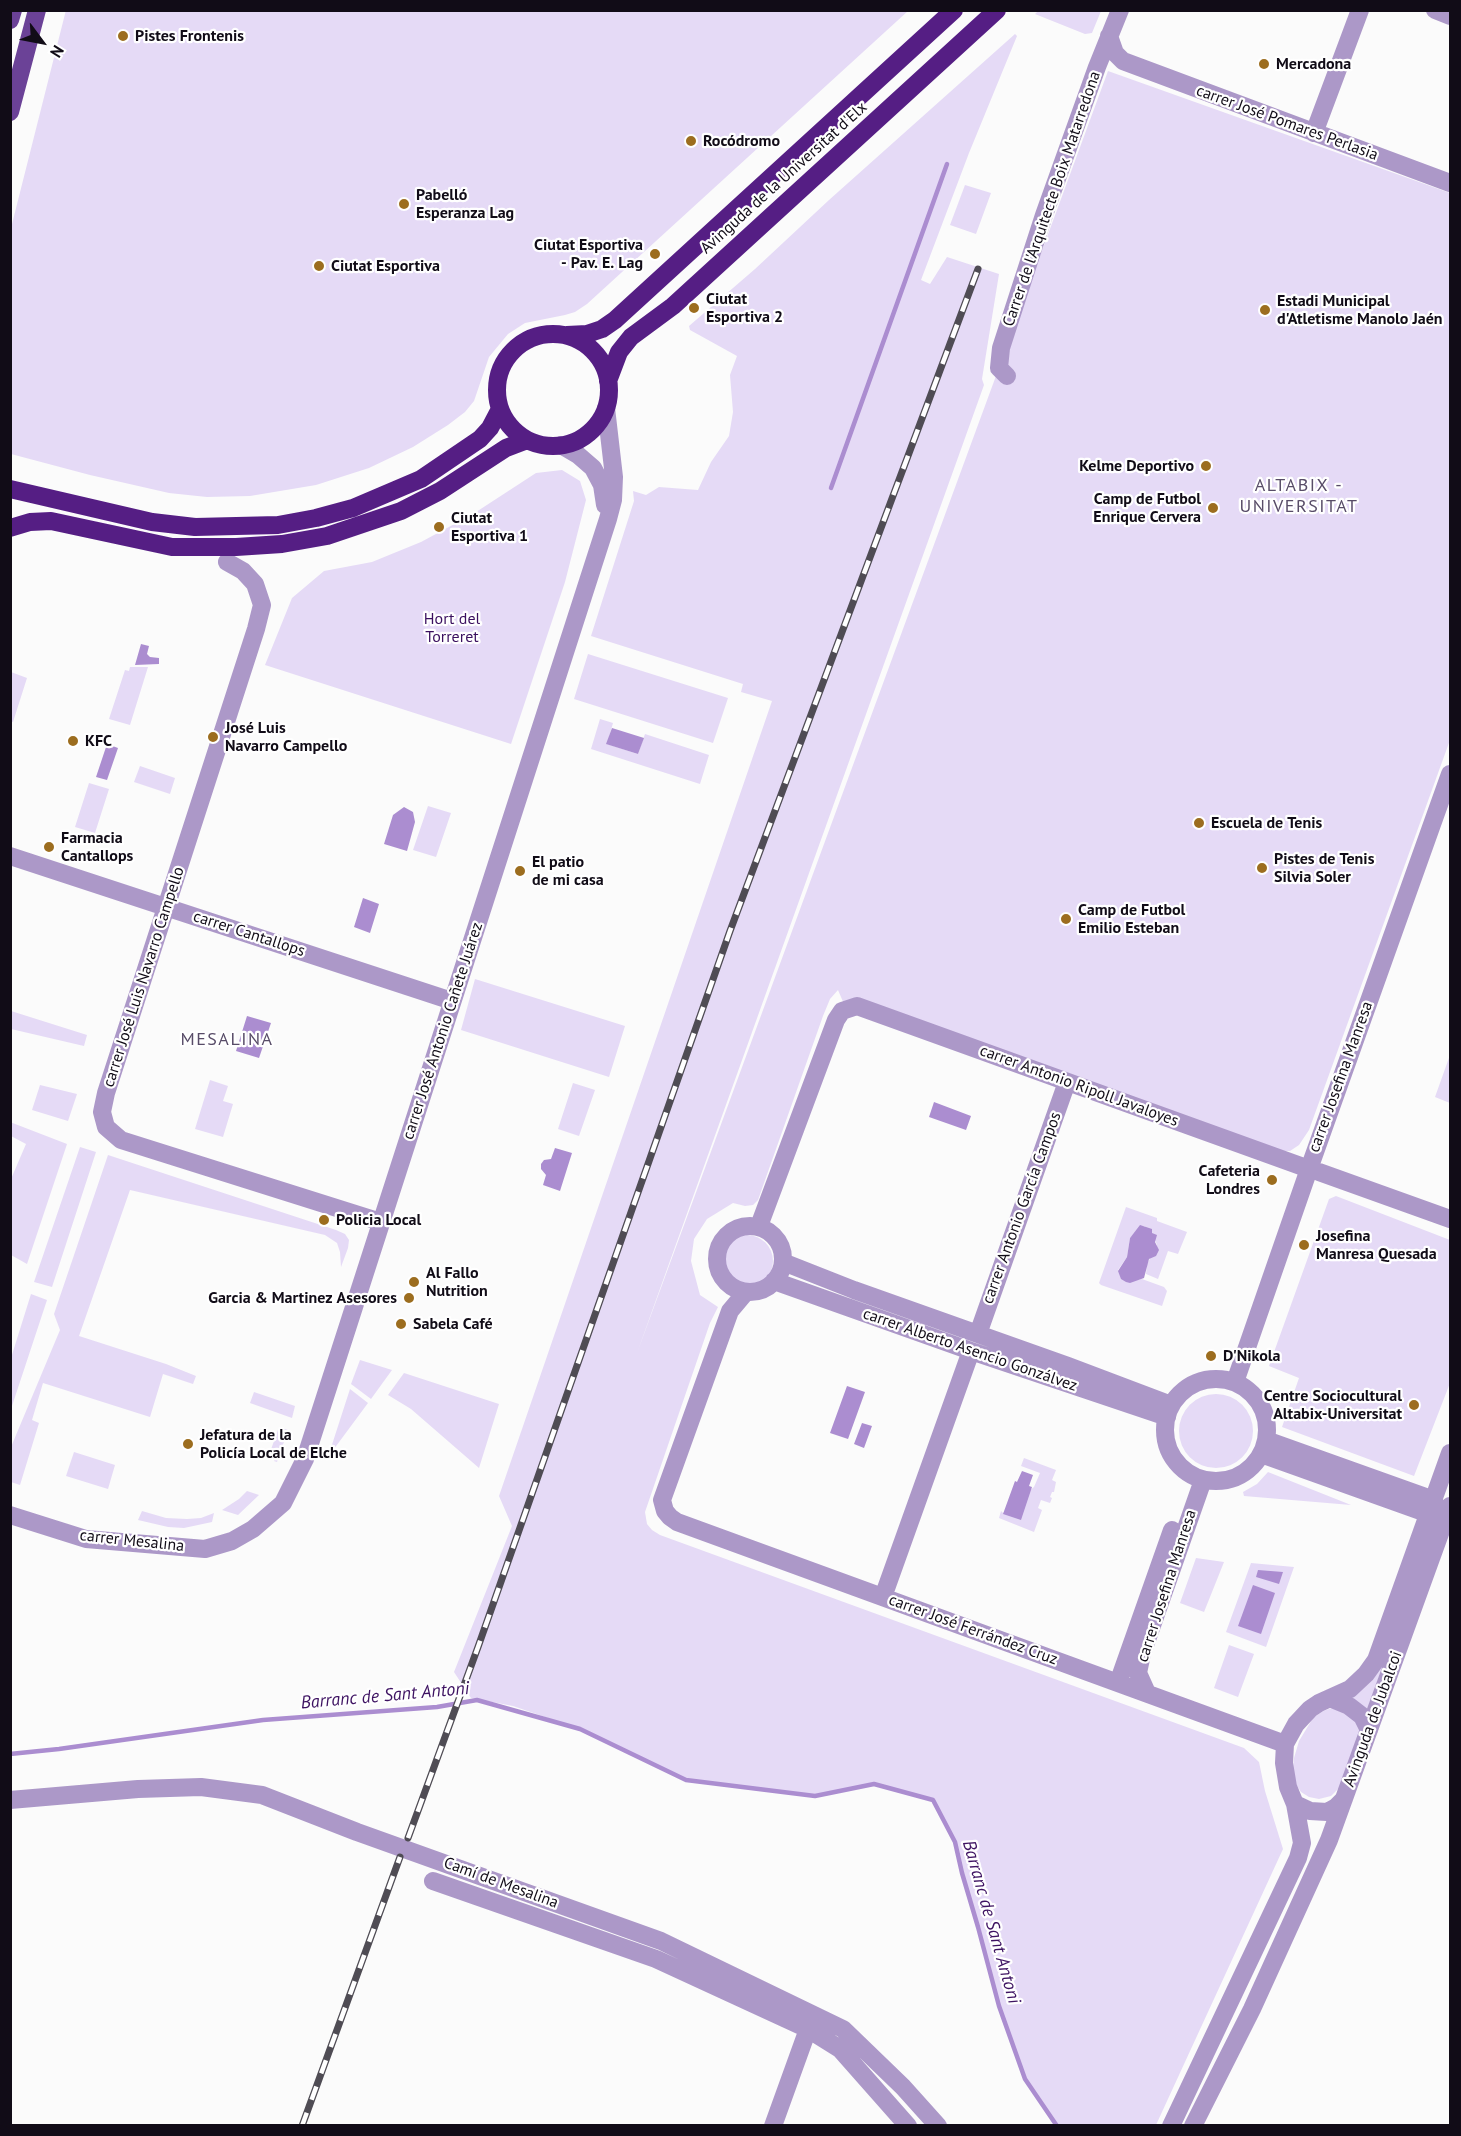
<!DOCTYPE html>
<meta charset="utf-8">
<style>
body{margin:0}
#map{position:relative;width:1461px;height:2136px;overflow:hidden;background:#fbfbfb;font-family:"PT Sans",sans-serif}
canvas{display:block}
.frame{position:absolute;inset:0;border:12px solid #110c17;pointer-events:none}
.north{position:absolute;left:12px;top:12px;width:60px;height:60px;-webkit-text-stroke:4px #fff;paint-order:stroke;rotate:122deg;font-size:16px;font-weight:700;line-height:24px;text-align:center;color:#110c17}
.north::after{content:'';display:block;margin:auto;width:21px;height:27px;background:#110c17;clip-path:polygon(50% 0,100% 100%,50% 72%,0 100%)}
</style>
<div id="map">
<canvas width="1461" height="2136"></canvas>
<div class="frame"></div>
<div class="north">N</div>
</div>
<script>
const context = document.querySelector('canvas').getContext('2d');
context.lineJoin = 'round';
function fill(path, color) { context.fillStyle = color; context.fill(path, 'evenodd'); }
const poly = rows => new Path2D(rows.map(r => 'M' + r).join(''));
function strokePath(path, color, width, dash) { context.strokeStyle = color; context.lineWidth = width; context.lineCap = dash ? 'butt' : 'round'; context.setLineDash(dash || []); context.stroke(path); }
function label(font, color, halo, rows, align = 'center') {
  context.font = font + ' "PT Sans",sans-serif'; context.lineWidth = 4.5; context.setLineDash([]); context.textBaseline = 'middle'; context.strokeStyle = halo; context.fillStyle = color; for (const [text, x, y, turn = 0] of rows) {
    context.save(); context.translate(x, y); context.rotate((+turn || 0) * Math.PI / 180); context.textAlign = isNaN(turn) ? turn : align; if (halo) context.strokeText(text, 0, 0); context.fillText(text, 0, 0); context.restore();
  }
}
fill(poly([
 [66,10,908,10,908,11,587,304,575,312,565,315,525,323,508,334,489,357,474,401,465,412,448,425,413,447,369,468,316,485,250,496,207,497,169,493,90,475,11,454,11,228],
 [1038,11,1038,10,1101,11,1092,33,1085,34,1035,14],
 [1015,34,1017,36,969,153,921,280,930,284,947,257,999,274,982,379,984,385,637,1353,1108,71,1450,193,1450,740,1309,1130,1299,1145,1290,1151,1278,1151,844,1004,838,990,830,999,823,1016,758,1200,753,1205,745,1206,733,1203,707,1219,694,1239,691,1261,700,1295,718,1307,710,1323,645,1512,647,1524,652,1530,660,1535,1244,1748,1259,1762,1265,1791,1283,1849,1156,2125,1057,2125,1025,2079,999,2006,978,1927,962,1873,955,1842,933,1800,874,1784,815,1796,686,1780,580,1729,513,1706,471,1698,454,1672,512,1526,499,1496,772,701,741,692,743,684,591,636,634,501,633,491,646,495,659,487,698,490,711,462,729,436,733,412,730,375,737,356,690,330,689,326,755,269,829,200],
 [965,185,991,193,976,234,950,225],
 [562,470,580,481,586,500,565,582,511,744,265,665,292,598,324,571,372,562,421,542,473,514,536,473],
 [588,654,728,698,713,743,574,699],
 [130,667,148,667,130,725,109,719,125,670,129,671],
 [11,672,27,678,13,722,10,721],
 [600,719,613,723,607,744,638,754,645,734,709,755,700,784,591,749],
 [140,766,175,778,170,794,134,782],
 [89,783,109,789,95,833,75,827],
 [428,806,451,813,436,857,413,850],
 [475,979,625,1026,609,1077,461,1030],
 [11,1011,87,1035,84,1046,11,1029],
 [1450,1055,1450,1103,1435,1097],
 [210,1080,228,1086,223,1101,233,1104,223,1137,195,1129],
 [573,1083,595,1090,579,1136,558,1129],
 [40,1085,77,1094,68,1121,32,1110],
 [10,1122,67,1144,27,1264,11,1255,11,1179,26,1144,11,1136],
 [80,1147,96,1152,52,1287,34,1282],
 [108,1155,336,1230,345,1234,349,1240,348,1248,341,1267,340,1252,337,1243,325,1235,130,1190,79,1336,166,1364,196,1376,193,1384,163,1374,150,1417,43,1383,32,1420,39,1423,20,1485,11,1482,11,1447,60,1330,54,1314],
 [1336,1196,1450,1240,1450,1383,1414,1476,1282,1427,1299,1378,1269,1366,1329,1199],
 [1126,1207,1157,1218,1157,1221,1187,1232,1178,1254,1168,1251,1158,1279,1146,1274,1147,1264,1157,1245,1152,1233,1144,1226,1138,1229,1130,1238,1127,1257,1118,1270,1126,1282,1142,1279,1164,1287,1167,1291,1162,1306,1101,1285,1099,1283],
 '721 1261a26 26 0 1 1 52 0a26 26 0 1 1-52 0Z',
 [31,1294,47,1300,11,1409,11,1358],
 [360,1360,392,1370,371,1399,351,1384],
 [404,1373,499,1404,479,1468,411,1409,388,1395],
 [350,1389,368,1403,328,1457],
 [254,1392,295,1406,292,1418,250,1403],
 '1179 1431a37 37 0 1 1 74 0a37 37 0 1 1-74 0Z',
 [279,1427,288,1430,277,1462,274,1461,275,1458,269,1455],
 [74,1452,115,1465,108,1489,66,1476],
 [1024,1458,1056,1470,1052,1480,1056,1482,1054,1492,1052,1492,1050,1497,1052,1498,1050,1503,1041,1500,1038,1508,1042,1510,1034,1532,999,1518,1001,1511,1003,1513,1034,1487,1040,1473,1021,1466],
 [1268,1472,1351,1505,1244,1496,1243,1492,1257,1484],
 [247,1491,259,1495,238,1515,222,1510,239,1499],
 [142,1511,166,1518,187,1519,201,1518,214,1513,212,1522,184,1528,168,1527,138,1520],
 [1423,1552,1366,1713,1346,1698],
 [1196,1558,1224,1562,1204,1612,1180,1603],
 [1251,1563,1294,1567,1266,1647,1226,1632],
 [1229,1645,1254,1654,1238,1697,1214,1688],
 [1332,1708,1353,1717,1359,1726,1359,1734,1340,1787,1331,1796,1319,1799,1309,1797,1301,1792,1295,1783,1293,1769,1294,1758,1299,1741,1313,1718,1323,1711]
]), '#e5daf6');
fill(poly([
 [141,644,149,646,147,654,150,657,159,658,159,664,135,665],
 [612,728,644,738,638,754,606,744],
 [107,744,118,748,107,780,96,777],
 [404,807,413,812,415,822,407,851,384,844,393,815],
 [363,898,379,904,370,933,354,927],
 [247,1016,271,1023,259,1058,236,1051],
 [934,1102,971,1116,966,1130,929,1117],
 [555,1148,572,1153,560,1191,543,1185,546,1175,541,1169,541,1164,544,1160,551,1159],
 [1140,1225,1152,1229,1152,1233,1157,1235,1155,1242,1159,1250,1156,1256,1149,1259,1144,1278,1130,1283,1126,1282,1121,1279,1118,1271,1127,1257,1130,1238],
 [847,1386,865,1392,848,1439,830,1433],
 [862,1423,872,1426,864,1448,854,1444],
 [1022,1471,1033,1475,1029,1486,1032,1487,1021,1520,1003,1514,1015,1481,1017,1482],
 [1258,1570,1283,1572,1279,1584,1256,1577],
 [1253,1585,1275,1593,1261,1634,1238,1626]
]), '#ab8dd0');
strokePath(poly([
 [831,488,947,164],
 [10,1754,59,1749,263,1720,437,1707,477,1700,580,1729,686,1780,815,1796,874,1784,933,1800,955,1842,962,1873,978,1927,999,2006,1025,2079,1057,2126]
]), '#ab8dd0', 4.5);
strokePath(poly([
 [1435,10,1450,16],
 [1109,36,1115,53,1123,61,1450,183],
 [1314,133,1360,10],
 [1007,376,999,368,1001,348,1044,215,1097,67,1120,10],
 [561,445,578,455,593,468,602,485,605,505],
 [227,562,243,571,255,584,262,605,256,629,106,1093,102,1112,106,1127,121,1140,381,1222],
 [10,856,452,1001],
 [1319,1172,1450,1219],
 '717 1259a33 33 0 1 1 66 0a33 33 0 1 1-66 0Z',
 [759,1226,836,1020,842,1011,857,1006,1309,1169],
 [783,1262,854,1290,1068,1366,1171,1405],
 [774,1281,971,1351,1167,1417],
 [746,1292,730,1311,662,1500,665,1511,670,1517,677,1522,1285,1744],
 [978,1334,1067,1082],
 '1165 1430a51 51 0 1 1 102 0a51 51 0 1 1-102 0Z',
 [1235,1382,1309,1169,1450,774],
 [1266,1440,1434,1500],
 [1261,1454,1429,1514],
 [10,1515,86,1539,205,1549,232,1541,253,1529,283,1503,305,1459,608,519,613,500,614,477,606,408],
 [883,1597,971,1351],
 [1118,1683,1172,1530],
 [1147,1693,1138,1673,1142,1654,1203,1480],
 [1332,1699,1349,1706,1362,1716,1369,1730],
 [1344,1799,1336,1807,1327,1812,1310,1811,1295,1804,1288,1787,1284,1763,1285,1744,1296,1724,1310,1709,1319,1703,1350,1689,1366,1674,1376,1660,1450,1453],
 [10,1800,138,1789,201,1787,262,1795,357,1832,661,1941,843,2029,903,2087,938,2126],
 [433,1881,656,1959,808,2029,840,2049,908,2126],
 [773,2126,808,2029],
 [1171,2126,1298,1858,1302,1843,1295,1804],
 [1193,2126,1252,2009,1329,1840,1450,1506]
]), '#ac98c8', 18);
strokePath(poly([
 [10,20,13,10],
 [10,112,37,10]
]), '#6b4297', 18);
strokePath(poly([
 '497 390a56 56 0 1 1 112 0a56 56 0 1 1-112 0Z',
 [567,335,587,334,602,329,615,320,954,10],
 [608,381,619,352,631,337,673,306,997,10],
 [10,489,152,522,195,527,278,525,316,518,353,508,421,479,480,439,490,428,500,409],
 [10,528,30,522,51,521,172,547,236,547,282,544,327,536,401,511,440,491,506,448,527,440]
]), '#551e84', 18);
const rail = poly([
 [408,1838,478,1647,730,931,978,269],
 [302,2126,400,1857]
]);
strokePath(rail, '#4f4c54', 7);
strokePath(rail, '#fff', 4.5, [14]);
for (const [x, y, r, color] of [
 [123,36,6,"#9c6d1f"],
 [1264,64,6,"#9c6d1f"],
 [691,141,6,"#9c6d1f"],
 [404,204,6,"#9c6d1f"],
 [655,254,6,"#9c6d1f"],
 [319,266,6,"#9c6d1f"],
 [694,308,6,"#9c6d1f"],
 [1265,310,6,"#9c6d1f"],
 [1206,466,6,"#9c6d1f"],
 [1213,508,6,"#9c6d1f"],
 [439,527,6,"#9c6d1f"],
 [213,737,6,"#9c6d1f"],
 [73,741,6,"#9c6d1f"],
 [1199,823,6,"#9c6d1f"],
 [49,847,6,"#9c6d1f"],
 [1262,868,6,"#9c6d1f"],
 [520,871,6,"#9c6d1f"],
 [1066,919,6,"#9c6d1f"],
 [1272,1180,6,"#9c6d1f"],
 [324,1220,6,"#9c6d1f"],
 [1304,1245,6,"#9c6d1f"],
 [414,1282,6,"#9c6d1f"],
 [409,1298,6,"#9c6d1f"],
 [401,1324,6,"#9c6d1f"],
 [1211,1356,6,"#9c6d1f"],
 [1414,1405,6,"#9c6d1f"],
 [188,1444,6,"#9c6d1f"]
]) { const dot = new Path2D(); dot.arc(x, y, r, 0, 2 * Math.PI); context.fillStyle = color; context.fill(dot); strokePath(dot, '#fff', 2); }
label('bold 16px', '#110c17', '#fff', [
 ["Pistes Frontenis",135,36],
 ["Mercadona",1276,64],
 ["Rocódromo",703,141],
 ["Pabelló",416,195],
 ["Esperanza Lag",416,213],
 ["Ciutat Esportiva",643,245,"right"],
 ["- Pav. E. Lag",643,263,"right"],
 ["Ciutat Esportiva",331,266],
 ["Ciutat",706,299],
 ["Esportiva 2",706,317],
 ["Estadi Municipal",1277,301],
 ["d'Atletisme Manolo Jaén",1277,319],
 ["Kelme Deportivo",1194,466,"right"],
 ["Camp de Futbol",1201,499,"right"],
 ["Enrique Cervera",1201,517,"right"],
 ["Ciutat",451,518],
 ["Esportiva 1",451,536],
 ["José Luis",225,728],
 ["Navarro Campello",225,746],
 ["KFC",85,741],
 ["Escuela de Tenis",1211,823],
 ["Farmacia",61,838],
 ["Cantallops",61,856],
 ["Pistes de Tenis",1274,859],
 ["Silvia Soler",1274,877],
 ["El patio",532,862],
 ["de mi casa",532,880],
 ["Camp de Futbol",1078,910],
 ["Emilio Esteban",1078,928],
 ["Cafeteria",1260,1171,"right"],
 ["Londres",1260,1189,"right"],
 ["Policia Local",336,1220],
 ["Josefina",1316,1236],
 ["Manresa Quesada",1316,1254],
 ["Al Fallo",426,1273],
 ["Nutrition",426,1291],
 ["Garcia & Martinez Asesores",397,1298,"right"],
 ["Sabela Café",413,1324],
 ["D'Nikola",1223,1356],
 ["Centre Sociocultural",1402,1396,"right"],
 ["Altabix-Universitat",1402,1414,"right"],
 ["Jefatura de la",200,1435],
 ["Policía Local de Elche",200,1453]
], 'left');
label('16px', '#110c17', '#fff', [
 ["carrer José Pomares Perlasia",1287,123,20],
 ["Avinguda de la Universitat d'Elx",784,178,-42],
 ["Carrer de l'Arquitecte Boix Matarredona",1052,199,-71],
 ["carrer Cantallops",249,934,18],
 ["carrer José Luis Navarro Campello",144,977,-72],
 ["carrer José Antonio Cañete Juárez",443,1031,-72],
 ["carrer Josefina Manresa",1341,1077,-70],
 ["carrer Antonio Ripoll Javaloyes",1079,1086,20],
 ["carrer Antonio García Campos",1022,1208,-70],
 ["carrer Alberto Asencio Gonzálvez",970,1350,19],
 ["carrer Mesalina",132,1541,6],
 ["carrer Josefina Manresa",1167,1586,-72],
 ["carrer José Ferrández Cruz",973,1630,20],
 ["Avinguda de Jubalcoi",1373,1719,-70],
 ["Camí de Mesalina",501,1883,20]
]);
label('16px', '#3b105f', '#fff', [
 ["Hort del",452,619],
 ["Torreret",452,637]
]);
context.letterSpacing = '1.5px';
label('18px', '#584c68', '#fff', [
 ["ALTABIX -",1299,486],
 ["UNIVERSITAT",1299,507],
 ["MESALINA",227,1040]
]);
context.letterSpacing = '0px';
label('italic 18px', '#3e1362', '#fff', [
 ["Barranc de Sant Antoni",385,1696,-5],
 ["Barranc de Sant Antoni",991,1922,74]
]);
</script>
